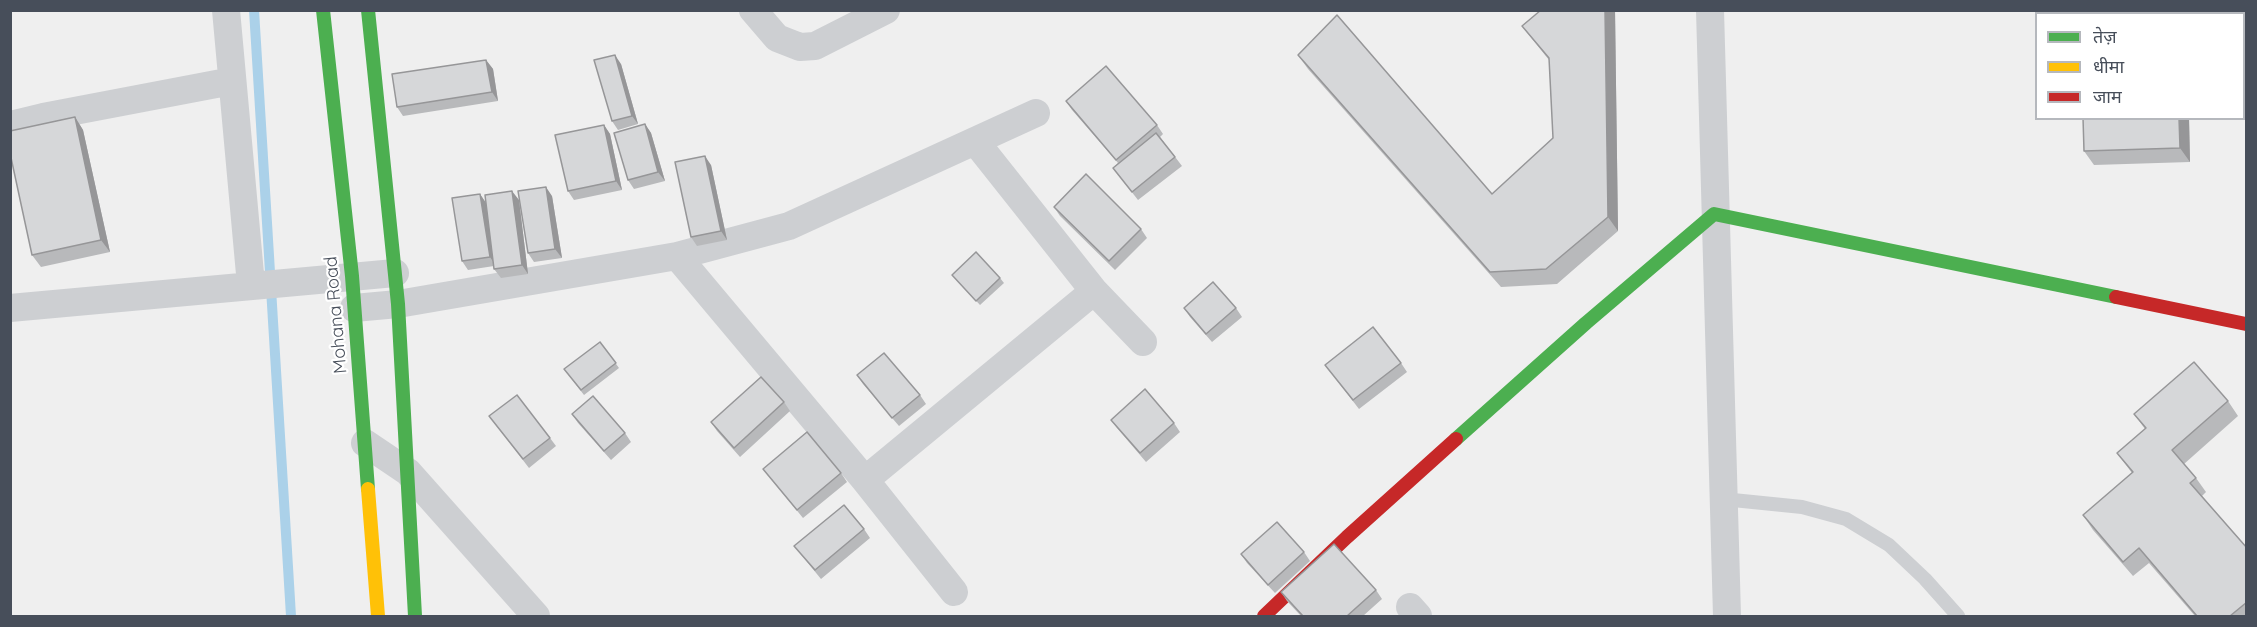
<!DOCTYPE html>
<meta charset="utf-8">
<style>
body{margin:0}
#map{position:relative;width:2257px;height:627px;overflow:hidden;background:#efefef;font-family:Quicksand,"Noto Sans Devanagari",sans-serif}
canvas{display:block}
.frame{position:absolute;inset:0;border:12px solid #474e5a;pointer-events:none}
.legend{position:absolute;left:2035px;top:12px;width:210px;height:108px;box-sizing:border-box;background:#fff;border:2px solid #b5b8bd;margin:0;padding:8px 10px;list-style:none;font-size:18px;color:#474e5a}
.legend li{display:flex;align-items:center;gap:12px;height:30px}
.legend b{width:30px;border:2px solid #b5b8bd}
</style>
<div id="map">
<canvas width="2257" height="627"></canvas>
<div class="frame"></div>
<ul class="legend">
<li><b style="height:8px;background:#4caf50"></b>तेज़</li>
<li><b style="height:8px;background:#ffc107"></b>धीमा</li>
<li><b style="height:8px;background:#c62828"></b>जाम</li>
</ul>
</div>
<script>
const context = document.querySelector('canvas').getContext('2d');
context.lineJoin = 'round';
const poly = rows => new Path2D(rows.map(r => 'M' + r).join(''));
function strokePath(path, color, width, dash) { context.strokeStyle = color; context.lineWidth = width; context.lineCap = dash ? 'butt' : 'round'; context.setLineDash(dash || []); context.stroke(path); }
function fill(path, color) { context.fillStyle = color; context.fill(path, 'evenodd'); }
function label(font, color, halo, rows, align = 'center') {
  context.font = font + ' Quicksand,sans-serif'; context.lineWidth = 4.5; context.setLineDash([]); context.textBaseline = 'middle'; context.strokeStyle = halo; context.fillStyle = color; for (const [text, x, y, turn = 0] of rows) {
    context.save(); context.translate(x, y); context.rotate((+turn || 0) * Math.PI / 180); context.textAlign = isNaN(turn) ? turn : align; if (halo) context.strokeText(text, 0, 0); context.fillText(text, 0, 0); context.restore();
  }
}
strokePath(poly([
 [254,10,291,616]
]), '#abd1e9', 10);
strokePath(poly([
 [1723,499,1802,507,1846,519,1889,545,1925,579,1958,616]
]), '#cdcfd2', 14);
strokePath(poly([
 [226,10,251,285],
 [753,10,777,38,800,47,815,46,886,10],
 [1710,10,1727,616],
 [10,125,43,117,232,81],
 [975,141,1094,291,1143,342],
 [677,256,865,480,954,592],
 [10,308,395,273],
 [354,308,398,304,677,256,789,226,1036,113],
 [365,443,408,472,536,616],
 [865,480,1094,291],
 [1410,607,1418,616]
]), '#cdcfd2', 28);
strokePath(poly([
 [323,10,352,276,368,489],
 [368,10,398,304,415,616],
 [1456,439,1586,323,1714,214,2116,297]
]), '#4caf50', 14);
strokePath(poly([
 [368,489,378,616]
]), '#ffc107', 14);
strokePath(poly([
 [2116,297,2246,324],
 [1264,616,1347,537,1456,439]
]), '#c62828', 14);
fill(poly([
 [1541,10,1615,10,1618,231,1557,284,1501,287,1308,69,1298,55,1492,194,1553,138,1549,60,1533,40,1522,26],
 [486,60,493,69,498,101,403,116,397,107],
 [621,64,638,124,618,130,612,121],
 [1066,101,1157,125,1163,134,1160,137,1182,166,1138,200,1113,168,1118,163,1072,110],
 [75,117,83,130,110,252,41,267,32,255],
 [2083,118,2189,118,2190,162,2094,165,2084,151],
 [645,124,651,133,665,181,634,189,628,180],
 [604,125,610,134,622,190,574,200,568,191],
 [711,165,727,240,697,246,691,237],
 [480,194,486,203,519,200,528,274,501,278,494,269,494,266,468,270,462,261],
 [552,196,562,258,534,262,528,253],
 [1054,207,1141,229,1147,238,1115,270,1060,216],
 [952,275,1000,278,1004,283,980,305],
 [1184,308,1236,308,1242,317,1212,342,1190,317],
 [600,342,619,368,584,395,564,369],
 [1401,363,1407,372,1359,409,1325,365],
 [857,375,920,395,926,404,899,426,863,384],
 [2228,401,2238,416,2184,464,2196,478,2206,492,2202,496,2247,548,2247,616,2195,616,2149,563,2133,576,2093,530,2083,515,2132,473,2117,453,2145,429,2134,414],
 [784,402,790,411,740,457,717,431,711,422],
 [572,414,625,433,631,442,611,460,578,423],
 [489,416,550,438,556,446,529,468],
 [1111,420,1174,423,1180,432,1146,462,1117,428],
 [763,469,841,473,847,482,803,518],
 [864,529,870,538,821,579,794,546],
 [1304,552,1310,561,1275,593,1247,563,1241,554],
 [1376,590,1382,599,1363,616,1301,616,1287,601,1281,592]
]), '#b8b9bb');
fill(poly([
 [1605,10,1615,10,1618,231,1608,217],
 [2176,10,2186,10,2186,14,2176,14],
 [615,55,621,64,638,124,632,116],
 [486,60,493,69,498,101,492,92],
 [75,117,83,130,110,252,101,240],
 [2179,118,2189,118,2190,162,2180,148],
 [645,124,651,133,665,181,658,172],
 [604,125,610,134,622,190,616,181],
 [705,156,711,165,727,240,721,231],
 [546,187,552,196,562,258,555,249],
 [512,191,519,200,528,274,522,265],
 [480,194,486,203,496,266,490,257]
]), '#969698');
const building = poly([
 [1541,10,1605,10,1608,217,1546,269,1490,272,1298,55,1337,15,1492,194,1553,138,1549,58,1522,26,1541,10],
 [2081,10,2176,10,2176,14,2081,14,2081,10],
 [615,55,632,116,612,121,594,60,615,55],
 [486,60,492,92,397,107,392,74,486,60],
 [1106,66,1157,125,1116,160,1066,101,1106,66],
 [75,117,101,240,32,255,10,153,10,131,75,117],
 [2083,118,2179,118,2180,148,2084,151,2083,118],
 [645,124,658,172,628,180,614,133,645,124],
 [604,125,616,181,568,191,555,135,604,125],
 [1156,133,1175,157,1132,192,1113,168,1156,133],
 [705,156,721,231,691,237,675,162,705,156],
 [1086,174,1141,229,1109,261,1054,207,1086,174],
 [546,187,555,249,528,253,518,191,546,187],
 [512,191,522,265,494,269,485,195,512,191],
 [480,194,490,257,462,261,452,198,480,194],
 [976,252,1000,278,976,301,952,275,976,252],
 [1213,282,1236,308,1206,334,1184,308,1213,282],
 [1373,327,1401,363,1353,400,1325,365,1373,327],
 [600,342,616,363,581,390,564,369,600,342],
 [884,353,920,395,892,418,857,375,884,353],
 [2194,362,2228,401,2172,450,2196,478,2190,483,2247,548,2247,602,2230,616,2197,616,2139,548,2123,562,2083,515,2133,472,2117,453,2146,428,2134,414,2194,362],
 [761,377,784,402,734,448,711,422,761,377],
 [1145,389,1174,423,1140,453,1111,420,1145,389],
 [517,395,550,438,523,459,489,416,517,395],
 [593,396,625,433,604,451,572,414,593,396],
 [807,432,841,473,797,510,763,469,807,432],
 [844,505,864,529,815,570,794,546,844,505],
 [1277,522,1304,552,1268,585,1241,554,1277,522],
 [1334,544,1376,590,1347,616,1303,616,1281,592,1334,544]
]);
fill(building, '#d6d7d9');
strokePath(building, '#969698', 1.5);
label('18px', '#474e5a', '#fff', [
 ["Mohana Road",336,315,-95]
]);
</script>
